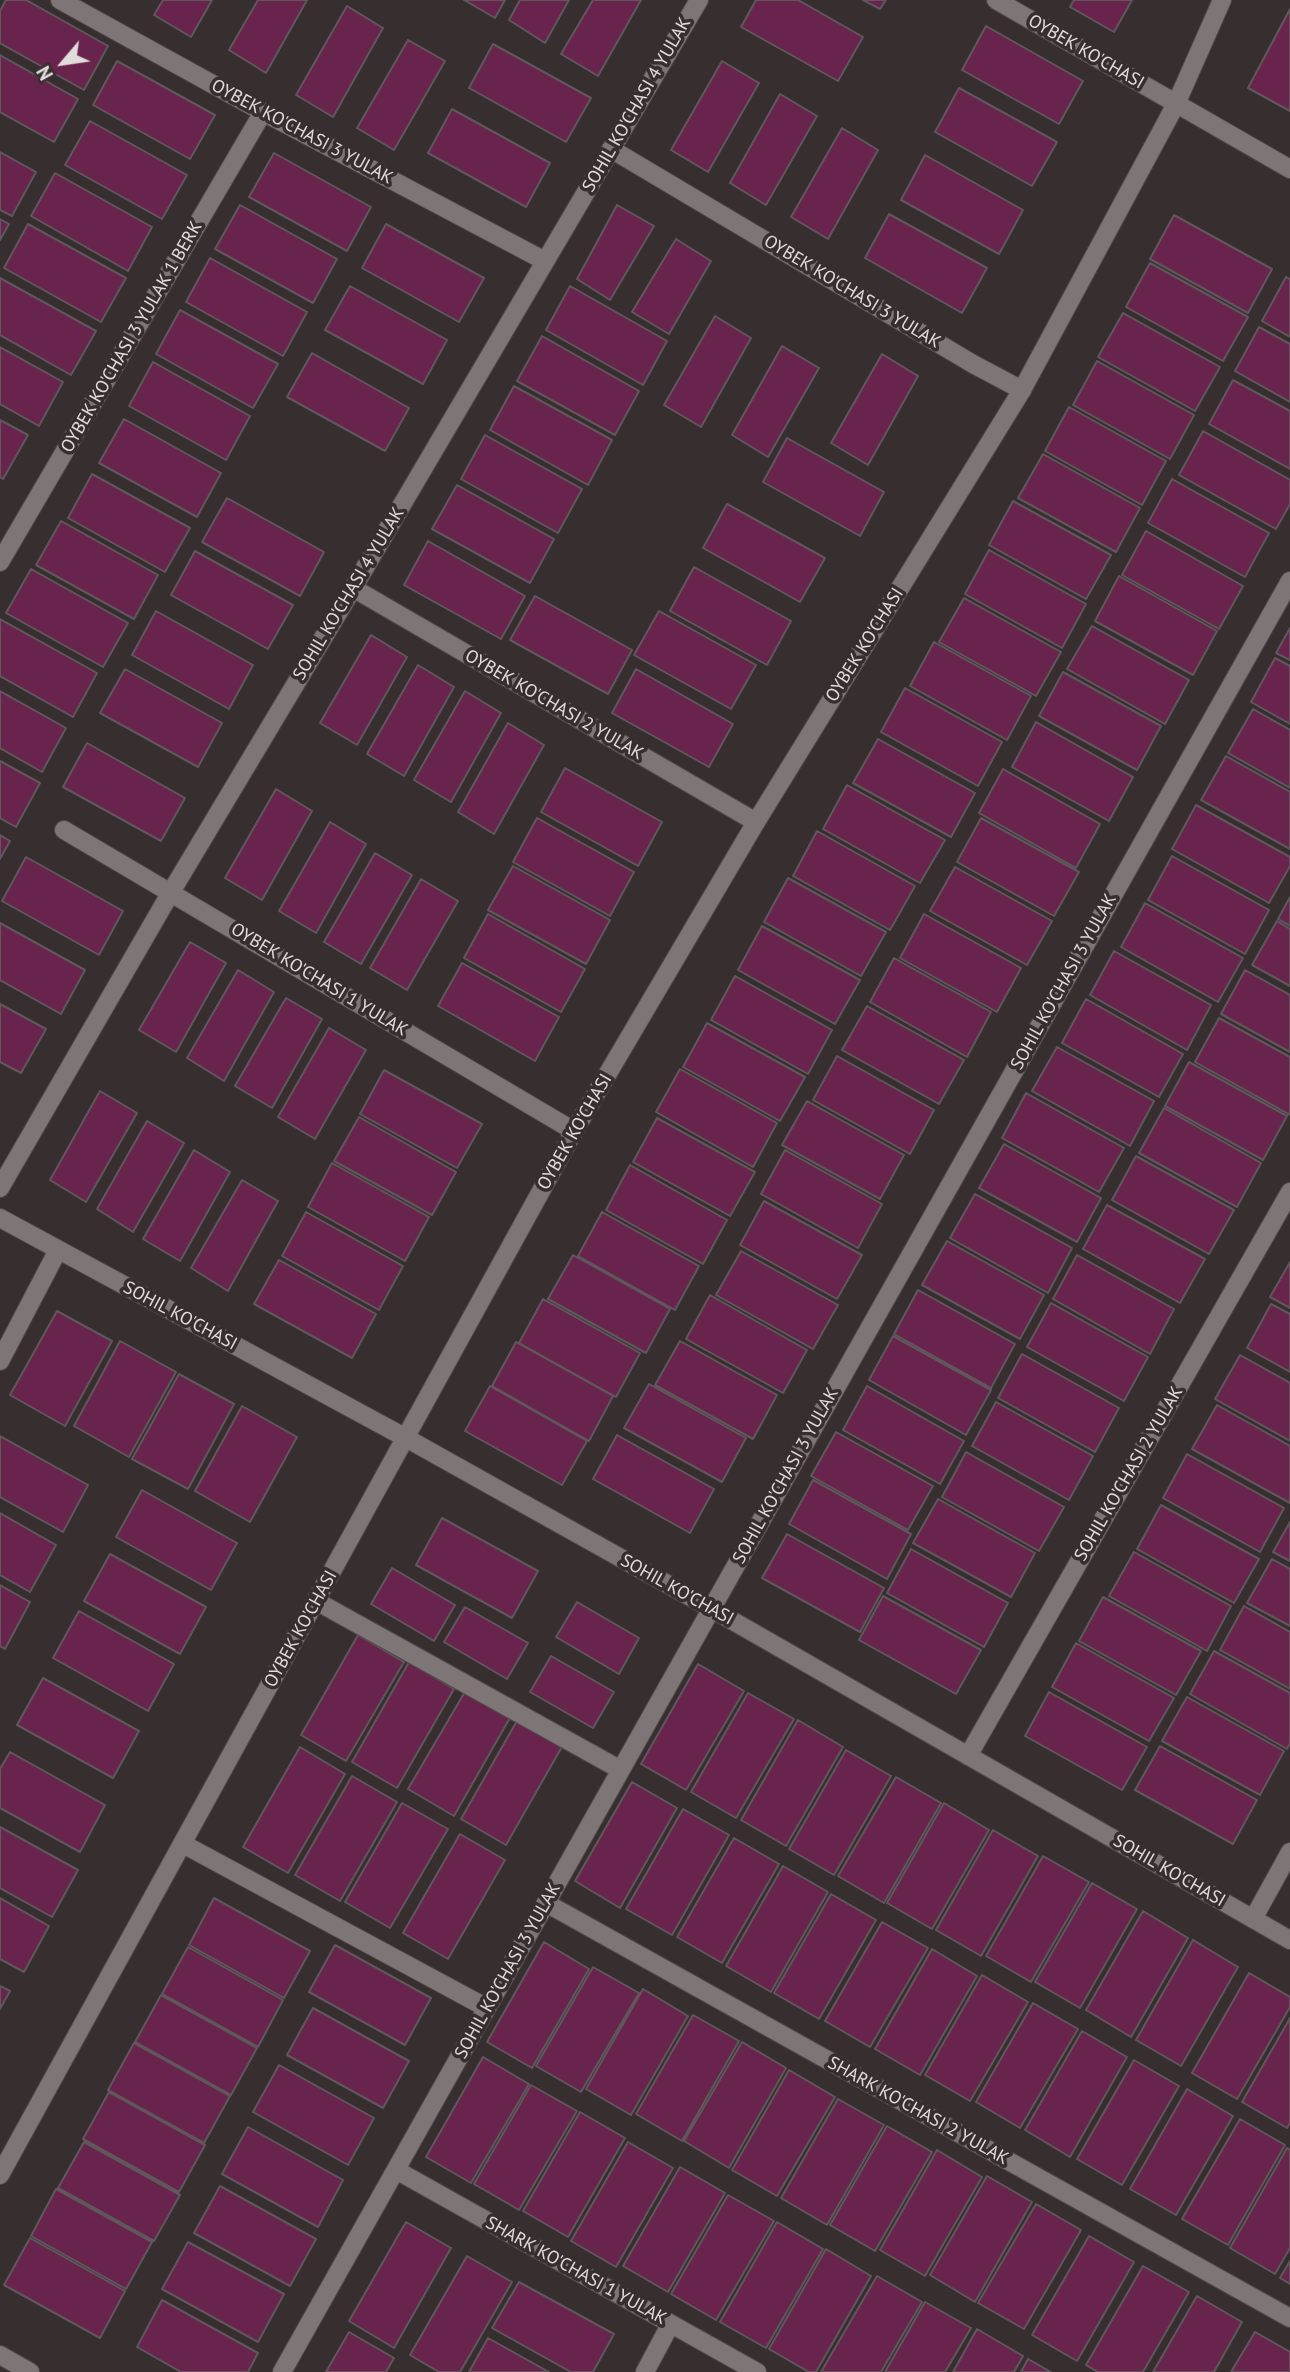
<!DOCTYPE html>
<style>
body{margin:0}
#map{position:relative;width:1290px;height:2372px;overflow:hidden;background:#362e2f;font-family:"PT Sans",sans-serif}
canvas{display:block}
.north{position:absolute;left:28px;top:28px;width:70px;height:70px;-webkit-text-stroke:5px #362e2f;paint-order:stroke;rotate:241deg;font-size:19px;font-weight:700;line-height:28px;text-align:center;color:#e1dcdc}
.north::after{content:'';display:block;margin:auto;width:24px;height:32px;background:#e1dcdc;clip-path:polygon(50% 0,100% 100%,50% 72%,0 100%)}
</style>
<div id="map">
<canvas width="1290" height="2372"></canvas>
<div class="north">N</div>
</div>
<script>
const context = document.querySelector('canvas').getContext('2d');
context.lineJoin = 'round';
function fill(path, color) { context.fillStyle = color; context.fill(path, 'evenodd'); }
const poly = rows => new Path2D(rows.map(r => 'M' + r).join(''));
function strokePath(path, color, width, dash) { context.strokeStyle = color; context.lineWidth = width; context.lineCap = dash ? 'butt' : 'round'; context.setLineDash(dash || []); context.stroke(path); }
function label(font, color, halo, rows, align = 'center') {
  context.font = font + ' "PT Sans",sans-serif'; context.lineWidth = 7; context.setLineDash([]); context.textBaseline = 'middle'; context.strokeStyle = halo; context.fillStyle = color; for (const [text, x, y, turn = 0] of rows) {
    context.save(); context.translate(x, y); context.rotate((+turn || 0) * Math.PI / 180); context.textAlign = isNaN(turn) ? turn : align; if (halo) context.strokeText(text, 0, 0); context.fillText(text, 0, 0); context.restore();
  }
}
const building = poly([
 [6,0,26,0,108,46,84,90,0,43,0,11,6,0],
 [163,0,212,0,191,37,154,15,163,0],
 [258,0,307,0,266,73,229,50,258,0],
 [464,0,505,0,495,18,464,0],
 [520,0,569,0,545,43,509,20,520,0],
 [593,0,641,0,598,76,561,54,593,0],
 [756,0,798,0,863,37,838,81,741,27,756,0],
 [863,0,886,0,880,9,863,0],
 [1074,0,1132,0,1114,32,1070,7,1074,0],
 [347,6,383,28,333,117,296,95,347,6],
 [1290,9,1290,111,1248,88,1290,9],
 [986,26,1083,81,1059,124,962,70,986,26],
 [408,40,445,61,394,150,357,128,408,40],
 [493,44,591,98,566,142,469,88,493,44],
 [0,55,78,99,54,142,0,112,0,55],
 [117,61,215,115,190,159,93,105,117,61],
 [722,61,759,83,708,172,671,150,722,61],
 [959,88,1057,142,1032,186,935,132,959,88],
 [780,94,817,116,766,205,730,183,780,94],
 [452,109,550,163,526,207,428,153,452,109],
 [90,121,187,175,162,219,65,165,90,121],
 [842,128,878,150,828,239,791,217,842,128],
 [0,152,36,172,12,216,0,210,0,152],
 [274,153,371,207,347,251,249,197,274,153],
 [925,155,1023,210,999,254,901,200,925,155],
 [55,173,152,227,128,271,31,216,55,173],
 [240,205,337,259,313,303,215,249,240,205],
 [617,205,654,226,610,300,577,279,617,205],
 [889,214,987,268,962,313,865,258,889,214],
 [1174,215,1272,269,1248,313,1150,259,1174,215],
 [0,219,9,224,0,240,0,219],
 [28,224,126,278,101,322,4,268,28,224],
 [386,224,484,278,459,322,362,268,386,224],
 [676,239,711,261,669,334,632,312,676,239],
 [210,258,307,312,283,356,186,302,210,258],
 [1150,263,1248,317,1223,361,1126,307,1150,263],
 [1286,277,1290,279,1290,337,1262,321,1286,277],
 [0,278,96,331,71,375,0,335,0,278],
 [350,286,447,340,423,384,325,330,350,286],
 [570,286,667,341,643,385,546,330,570,286],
 [180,310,278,364,253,408,156,354,180,310],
 [1123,313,1220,367,1195,411,1098,357,1123,313],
 [715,316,751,338,701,427,664,405,715,316],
 [1259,327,1290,344,1290,402,1235,371,1259,327],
 [542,336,639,391,615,435,517,381,542,336],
 [782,346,819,368,768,457,732,435,782,346],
 [0,347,63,382,39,426,0,404,0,347],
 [312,353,409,408,385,451,287,397,312,353],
 [882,354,918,376,868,465,831,443,882,354],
 [1097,361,1194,415,1170,459,1073,405,1097,361],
 [153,362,250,416,226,460,129,406,153,362],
 [1233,380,1290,411,1290,469,1209,424,1233,380],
 [514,386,612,440,588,485,490,430,514,386],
 [1069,407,1166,461,1142,505,1045,451,1069,407],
 [124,419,221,473,197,517,99,463,124,419],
 [0,420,28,435,3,479,0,477,0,420],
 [1203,431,1290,480,1290,504,1276,529,1179,475,1203,431],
 [485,435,582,489,558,533,461,479,485,435],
 [787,438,884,492,860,536,763,482,787,438],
 [1043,454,1140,508,1116,552,1018,498,1043,454],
 [92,474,190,528,165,572,68,518,92,474],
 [1172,479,1269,533,1245,577,1148,523,1172,479],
 [457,485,554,539,530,583,432,529,457,485],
 [227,498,324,552,300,596,202,542,227,498],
 [1013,501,1111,555,1086,599,989,545,1013,501],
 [727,504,825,558,800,602,703,548,727,504],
 [61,521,158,575,134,619,36,565,61,521],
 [1146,531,1243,586,1219,629,1122,575,1146,531],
 [428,541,525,596,501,639,404,585,428,541],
 [989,550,1086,604,1062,648,965,594,989,550],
 [195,551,293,605,268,649,171,595,195,551],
 [694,567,791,621,767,665,670,611,694,567],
 [31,569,128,623,103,667,6,613,31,569],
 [1119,576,1217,631,1193,675,1095,621,1119,576],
 [535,596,632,650,608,694,510,640,535,596],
 [964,598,1061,652,1036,696,939,642,964,598],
 [156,611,253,665,229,709,132,655,156,611],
 [659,611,756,665,731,709,634,655,659,611],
 [0,619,97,673,73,717,0,676,0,619],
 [1092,626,1189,680,1165,724,1067,669,1092,626],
 [1290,628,1290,660,1276,653,1290,628],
 [371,635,407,657,357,745,320,723,371,635],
 [934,642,1031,696,1007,740,910,686,934,642],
 [1275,658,1290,666,1290,724,1251,702,1275,658],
 [418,665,454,687,404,776,367,754,418,665],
 [125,669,222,723,198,767,100,713,125,669],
 [636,669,733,724,709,767,612,713,636,669],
 [1063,672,1161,726,1137,770,1039,716,1063,672],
 [905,688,1002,742,978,786,881,732,905,688],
 [0,691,66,728,42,772,0,748,0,691],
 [465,691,501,713,451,802,414,780,465,691],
 [1253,709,1290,730,1290,788,1228,753,1253,709],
 [1036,722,1133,777,1109,821,1012,767,1036,722],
 [508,723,544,745,494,834,458,812,508,723],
 [878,739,975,793,951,837,853,783,878,739],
 [87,743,185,798,161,841,63,787,87,743],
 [1226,756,1290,792,1290,849,1201,800,1226,756],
 [0,761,40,783,16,827,0,818,0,761],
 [565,768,662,822,638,866,541,812,565,768],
 [1003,769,1100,824,1076,868,979,813,1003,769],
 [847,785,945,840,920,883,823,829,847,785],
 [276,789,312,811,262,900,225,878,276,789],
 [1196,805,1290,857,1290,866,1269,903,1172,849,1196,805],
 [537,818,634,872,610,916,513,862,537,818],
 [981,818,1079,872,1054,916,957,862,981,818],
 [330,822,366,844,316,933,279,911,330,822],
 [817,831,915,886,890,930,793,876,817,831],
 [0,835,10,841,0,859,0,835],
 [375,853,412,875,361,964,324,942,375,853],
 [1172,856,1269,910,1245,954,1148,900,1172,856],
 [26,857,123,911,99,955,2,901,26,857],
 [513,866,610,920,586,964,488,910,513,866],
 [955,867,1052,921,1027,965,930,911,955,867],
 [788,878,886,932,861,976,764,922,788,878],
 [421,879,458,901,407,990,370,968,421,879],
 [1290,897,1290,926,1278,919,1290,897],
 [1145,903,1243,958,1218,1002,1121,947,1145,903],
 [488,914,585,969,561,1012,464,958,488,914],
 [924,914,1021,968,997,1012,900,958,924,914],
 [1277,921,1290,929,1290,986,1252,965,1277,921],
 [0,923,85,970,61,1014,0,980,0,923],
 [762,926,860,980,835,1024,738,970,762,926],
 [190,942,226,963,176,1052,139,1030,190,942],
 [1114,951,1211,1005,1187,1050,1090,995,1114,951],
 [894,958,991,1012,967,1057,870,1002,894,958],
 [462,963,559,1017,535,1061,438,1006,462,963],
 [238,970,274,992,224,1081,187,1058,238,970],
 [1245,970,1290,995,1290,1052,1221,1014,1245,970],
 [735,976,832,1030,808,1074,711,1020,735,976],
 [286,998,322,1019,272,1108,235,1086,286,998],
 [1086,999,1183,1054,1159,1097,1062,1043,1086,999],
 [0,1004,46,1029,21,1073,0,1062,0,1004],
 [867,1006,964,1060,939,1104,842,1050,867,1006],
 [1219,1018,1290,1057,1290,1115,1195,1062,1219,1018],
 [707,1023,805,1077,780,1121,683,1067,707,1023],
 [329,1028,366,1050,315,1139,278,1117,329,1028],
 [1057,1047,1154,1101,1130,1146,1032,1091,1057,1047],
 [837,1056,934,1110,910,1154,813,1100,837,1056],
 [1189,1062,1287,1116,1263,1160,1165,1106,1189,1062],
 [680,1069,777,1123,753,1167,656,1112,680,1069],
 [384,1070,482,1124,457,1168,360,1114,384,1070],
 [100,1091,137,1113,86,1202,50,1180,100,1091],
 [1026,1093,1124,1148,1099,1192,1002,1138,1026,1093],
 [807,1101,904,1155,880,1199,782,1145,807,1101],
 [1164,1108,1261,1163,1237,1207,1139,1153,1164,1108],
 [359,1117,456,1172,432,1215,334,1161,359,1117],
 [657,1118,755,1172,730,1216,633,1162,657,1118],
 [147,1121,184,1143,133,1232,97,1209,147,1121],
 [1004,1144,1101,1198,1077,1242,979,1188,1004,1144],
 [194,1150,230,1172,180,1261,143,1239,194,1150],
 [785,1150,882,1204,858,1248,761,1194,785,1150],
 [1136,1156,1234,1210,1209,1254,1112,1200,1136,1156],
 [332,1163,429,1217,405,1261,308,1207,332,1163],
 [630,1165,727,1220,703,1264,606,1210,630,1165],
 [242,1180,278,1201,228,1291,191,1268,242,1180],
 [975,1194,1072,1248,1048,1293,950,1238,975,1194],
 [764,1201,862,1255,837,1299,740,1245,764,1201],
 [1107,1205,1205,1259,1180,1303,1083,1249,1107,1205],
 [306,1212,403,1266,379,1310,282,1256,306,1212],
 [602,1212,699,1266,675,1310,578,1256,602,1212],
 [947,1241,1044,1295,1020,1339,922,1285,947,1241],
 [741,1251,838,1305,813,1349,716,1295,741,1251],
 [573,1255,670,1309,646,1353,548,1299,573,1255],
 [1077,1255,1174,1309,1150,1354,1053,1299,1077,1255],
 [279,1260,376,1314,352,1358,254,1304,279,1260],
 [1290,1262,1290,1308,1270,1297,1290,1262],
 [918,1290,1015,1344,991,1388,894,1334,918,1290],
 [710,1295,807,1350,783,1393,686,1339,710,1295],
 [543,1299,640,1353,616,1397,519,1343,543,1299],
 [1051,1303,1148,1357,1124,1401,1027,1347,1051,1303],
 [1271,1304,1290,1314,1290,1372,1247,1348,1271,1304],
 [57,1311,112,1341,65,1426,10,1395,57,1311],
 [893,1336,991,1390,966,1435,869,1380,893,1336],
 [120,1341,176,1372,129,1457,74,1426,120,1341],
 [680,1341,777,1395,753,1439,655,1385,680,1341],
 [516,1342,613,1396,589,1441,492,1386,516,1342],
 [1022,1354,1119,1408,1095,1452,998,1398,1022,1354],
 [1240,1355,1290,1383,1290,1441,1215,1399,1240,1355],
 [179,1374,234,1404,188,1489,132,1459,179,1374],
 [649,1384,746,1438,722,1482,624,1428,649,1384],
 [490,1386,587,1441,562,1485,465,1431,490,1386],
 [867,1386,964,1441,940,1484,843,1430,867,1386],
 [996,1402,1093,1456,1069,1500,972,1446,996,1402],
 [1217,1405,1290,1446,1290,1503,1192,1449,1217,1405],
 [242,1406,297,1437,250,1522,195,1491,242,1406],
 [836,1432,933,1486,908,1530,811,1476,836,1432],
 [617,1435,714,1489,690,1533,593,1479,617,1435],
 [0,1436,88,1485,63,1532,0,1497,0,1436],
 [966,1452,1064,1507,1039,1551,942,1497,966,1452],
 [1187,1454,1284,1508,1260,1552,1163,1498,1187,1454],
 [813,1480,911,1534,887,1579,789,1524,813,1480],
 [142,1490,237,1543,211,1590,116,1537,142,1490],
 [938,1499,1035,1553,1011,1597,913,1543,938,1499],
 [1161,1505,1259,1559,1234,1603,1137,1549,1161,1505],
 [0,1513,56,1545,30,1592,0,1575,0,1513],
 [442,1518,538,1571,512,1618,416,1565,442,1518],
 [1290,1522,1290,1561,1273,1552,1290,1522],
 [787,1534,884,1588,860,1632,762,1578,787,1534],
 [911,1549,1008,1603,984,1647,887,1593,911,1549],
 [1134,1552,1231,1606,1207,1651,1109,1596,1134,1552],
 [110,1554,206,1607,180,1654,84,1601,110,1554],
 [1272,1559,1290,1569,1290,1626,1247,1603,1272,1559],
 [392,1568,455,1605,434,1641,371,1604,392,1568],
 [0,1585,30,1602,5,1649,0,1646,0,1585],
 [883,1596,981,1650,956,1694,859,1640,883,1596],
 [1103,1597,1201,1651,1176,1695,1079,1641,1103,1597],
 [577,1602,639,1638,619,1674,556,1637,577,1602],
 [1244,1606,1290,1632,1290,1689,1220,1650,1244,1606],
 [465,1607,528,1643,507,1679,444,1642,465,1607],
 [79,1611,174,1664,148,1711,53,1658,79,1611],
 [358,1635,404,1662,346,1761,301,1735,358,1635],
 [1076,1643,1174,1698,1149,1741,1052,1687,1076,1643],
 [1214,1651,1290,1693,1290,1743,1287,1749,1190,1694,1214,1651],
 [551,1656,614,1692,593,1728,530,1692,551,1656],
 [409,1662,454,1689,397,1788,352,1762,409,1662],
 [698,1664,744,1691,686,1790,641,1764,698,1664],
 [43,1678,139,1731,113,1778,17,1725,43,1678],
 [466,1690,511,1716,454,1816,408,1789,466,1690],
 [1049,1692,1147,1747,1122,1790,1025,1736,1049,1692],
 [748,1693,794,1719,736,1818,691,1792,748,1693],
 [1187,1697,1284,1751,1260,1795,1162,1741,1187,1697],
 [518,1719,563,1745,506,1845,461,1819,518,1719],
 [798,1720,843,1747,786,1846,741,1820,798,1720],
 [1160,1746,1257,1800,1233,1844,1135,1790,1160,1746],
 [300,1747,345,1774,288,1873,243,1847,300,1747],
 [846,1750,891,1776,834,1875,789,1849,846,1750],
 [10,1752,105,1805,80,1852,0,1808,0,1769,10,1752],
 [352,1776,397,1802,340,1901,295,1875,352,1776],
 [896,1777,941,1803,884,1903,838,1876,896,1777],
 [632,1782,677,1808,620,1908,575,1881,632,1782],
 [402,1803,448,1829,390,1928,345,1902,402,1803],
 [944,1803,989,1830,932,1929,887,1903,944,1803],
 [683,1809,729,1835,672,1935,626,1909,683,1809],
 [0,1827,78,1870,52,1917,0,1888,0,1827],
 [993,1830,1038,1856,981,1956,936,1930,993,1830],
 [460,1834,505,1860,448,1959,403,1933,460,1834],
 [734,1838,779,1864,722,1963,677,1937,734,1838],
 [1043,1856,1089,1882,1031,1982,986,1956,1043,1856],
 [783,1866,828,1892,771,1992,726,1966,783,1866],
 [1092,1883,1137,1909,1080,2008,1035,1982,1092,1883],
 [831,1894,876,1920,819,2019,774,1993,831,1894],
 [0,1898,49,1926,24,1972,0,1959,0,1898],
 [214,1898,310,1951,284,1998,189,1945,214,1898],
 [1143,1911,1188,1938,1131,2037,1086,2010,1143,1911],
 [882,1922,928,1948,870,2047,825,2021,882,1922],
 [1193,1940,1238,1967,1181,2066,1136,2040,1193,1940],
 [544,1942,589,1969,532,2068,487,2042,544,1942],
 [335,1945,431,1998,405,2045,309,1992,335,1945],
 [188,1947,283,2000,258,2047,162,1994,188,1947],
 [932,1949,977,1976,920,2075,875,2049,932,1949],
 [593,1967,639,1993,581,2092,536,2066,593,1967],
 [1249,1973,1290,1997,1290,2007,1237,2099,1192,2073,1249,1973],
 [982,1975,1028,2002,970,2101,925,2075,982,1975],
 [0,1986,10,1991,0,2009,0,1986],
 [643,1989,688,2016,631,2115,586,2089,643,1989],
 [161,1995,257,2048,231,2095,135,2042,161,1995],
 [1033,2003,1078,2029,1020,2128,976,2102,1033,2003],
 [313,2008,409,2061,383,2108,287,2055,313,2008],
 [693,2015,739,2041,682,2141,636,2114,693,2015],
 [1290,2018,1290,2123,1287,2128,1242,2102,1290,2018],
 [1082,2031,1127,2057,1070,2157,1025,2130,1082,2031],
 [742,2042,786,2068,729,2168,684,2141,742,2042],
 [134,2043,230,2096,204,2143,108,2090,134,2043],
 [483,2057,529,2084,471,2183,426,2157,483,2057],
 [1134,2060,1179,2086,1122,2185,1077,2159,1134,2060],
 [279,2065,374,2118,348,2165,253,2112,279,2065],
 [789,2070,835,2097,777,2196,732,2170,789,2070],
 [531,2085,577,2111,519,2210,474,2184,531,2085],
 [1187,2089,1233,2116,1176,2215,1130,2189,1187,2089],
 [109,2092,205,2145,179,2192,83,2139,109,2092],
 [838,2099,884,2125,827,2225,781,2198,838,2099],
 [580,2112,625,2138,568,2237,523,2211,580,2112],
 [1240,2119,1285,2145,1228,2245,1182,2219,1240,2119],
 [887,2126,932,2152,875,2251,830,2225,887,2126],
 [248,2127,343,2180,318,2227,222,2174,248,2127],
 [84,2142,180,2195,154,2241,58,2188,84,2142],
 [628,2142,673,2168,616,2267,571,2241,628,2142],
 [1287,2148,1290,2150,1290,2248,1275,2274,1230,2248,1287,2148],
 [937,2150,982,2177,925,2276,880,2250,937,2150],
 [680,2167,725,2193,668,2292,623,2266,680,2167],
 [987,2176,1032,2202,975,2302,930,2275,987,2176],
 [220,2186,316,2239,290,2286,194,2233,220,2186],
 [56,2189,152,2242,126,2289,31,2236,56,2189],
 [728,2195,774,2221,716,2320,671,2294,728,2195],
 [1036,2204,1081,2230,1024,2329,978,2303,1036,2204],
 [406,2222,451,2248,394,2348,349,2321,406,2222],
 [777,2222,823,2249,766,2348,720,2322,777,2222],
 [1089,2236,1134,2262,1077,2361,1032,2335,1089,2236],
 [30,2238,125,2291,100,2338,4,2285,30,2238],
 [188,2242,284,2294,258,2342,162,2289,188,2242],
 [826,2249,871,2276,816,2372,809,2372,769,2349,826,2249],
 [467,2256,512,2282,460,2372,439,2372,410,2355,467,2256],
 [1290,2261,1290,2284,1280,2278,1290,2261],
 [1143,2266,1189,2292,1143,2372,1098,2372,1086,2365,1143,2266],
 [877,2276,922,2302,881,2372,821,2372,877,2276],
 [519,2282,614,2334,593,2372,571,2372,492,2328,519,2282],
 [1197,2296,1242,2322,1214,2372,1153,2372,1197,2296],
 [162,2300,258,2353,248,2372,181,2372,137,2347,162,2300],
 [925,2302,971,2328,945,2372,885,2372,925,2302],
 [977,2329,1023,2356,1014,2372,953,2372,977,2329],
 [349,2332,394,2358,386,2372,326,2372,349,2332],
 [1255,2332,1290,2352,1290,2372,1231,2372,1255,2332],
 [488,2338,549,2372,469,2372,488,2338],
 [1028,2359,1051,2372,1021,2372,1028,2359]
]);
fill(building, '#69244d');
strokePath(building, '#5f575b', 2);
const minor = poly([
 [60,0,263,112,545,261],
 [996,0,1290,169],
 [611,149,973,364,1022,390],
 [0,562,263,112],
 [353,588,756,822],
 [64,830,574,1131],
 [0,1188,171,892,353,588,699,0],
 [0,1218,406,1438,712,1609,1290,1940],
 [0,1361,58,1250],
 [316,1601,621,1770],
 [968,1756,1290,1192],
 [183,1844,487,2008],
 [546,1903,1290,2318],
 [1253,1919,1290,1852],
 [396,2170,757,2372],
 [282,2372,1290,581],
 [645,2372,670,2325]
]);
const tertiary = poly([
 [0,2175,574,1131,756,822,1022,390,1176,104,1222,0]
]);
const secondary = poly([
 [0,2355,30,2372]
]);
strokePath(minor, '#504a4a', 20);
strokePath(tertiary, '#504a4a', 20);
strokePath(secondary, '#504a4a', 20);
strokePath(minor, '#7e7576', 18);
strokePath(tertiary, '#7e7576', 18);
strokePath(secondary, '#7e7576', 18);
label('18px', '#e1dcdc', '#362e2f', [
 ["OYBEK KO'CHASI",1086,52,30],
 ["SOHIL KO'CHASI 4 YULAK",637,105,-60],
 ["OYBEK KO'CHASI 3 YULAK",302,132,28],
 ["OYBEK KO'CHASI 3 YULAK",852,292,31],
 ["OYBEK KO'CHASI 3 YULAK 1 BERK",132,337,-60],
 ["SOHIL KO'CHASI 4 YULAK",349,594,-59],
 ["OYBEK KO'CHASI",865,645,-58],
 ["OYBEK KO'CHASI 2 YULAK",554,705,30],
 ["OYBEK KO'CHASI 1 YULAK",319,980,31],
 ["SOHIL KO'CHASI 3 YULAK",1064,982,-61],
 ["OYBEK KO'CHASI",575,1132,-60],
 ["SOHIL KO'CHASI",180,1316,28],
 ["SOHIL KO'CHASI 2 YULAK",1129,1474,-60],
 ["SOHIL KO'CHASI 3 YULAK",786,1476,-61],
 ["SOHIL KO'CHASI",677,1590,29],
 ["OYBEK KO'CHASI",301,1629,-61],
 ["SOHIL KO'CHASI",1169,1871,30],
 ["SOHIL KO'CHASI 3 YULAK",508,1971,-61],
 ["SHARK KO'CHASI 2 YULAK",918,2111,29],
 ["SHARK KO'CHASI 1 YULAK",576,2271,29]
]);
</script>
